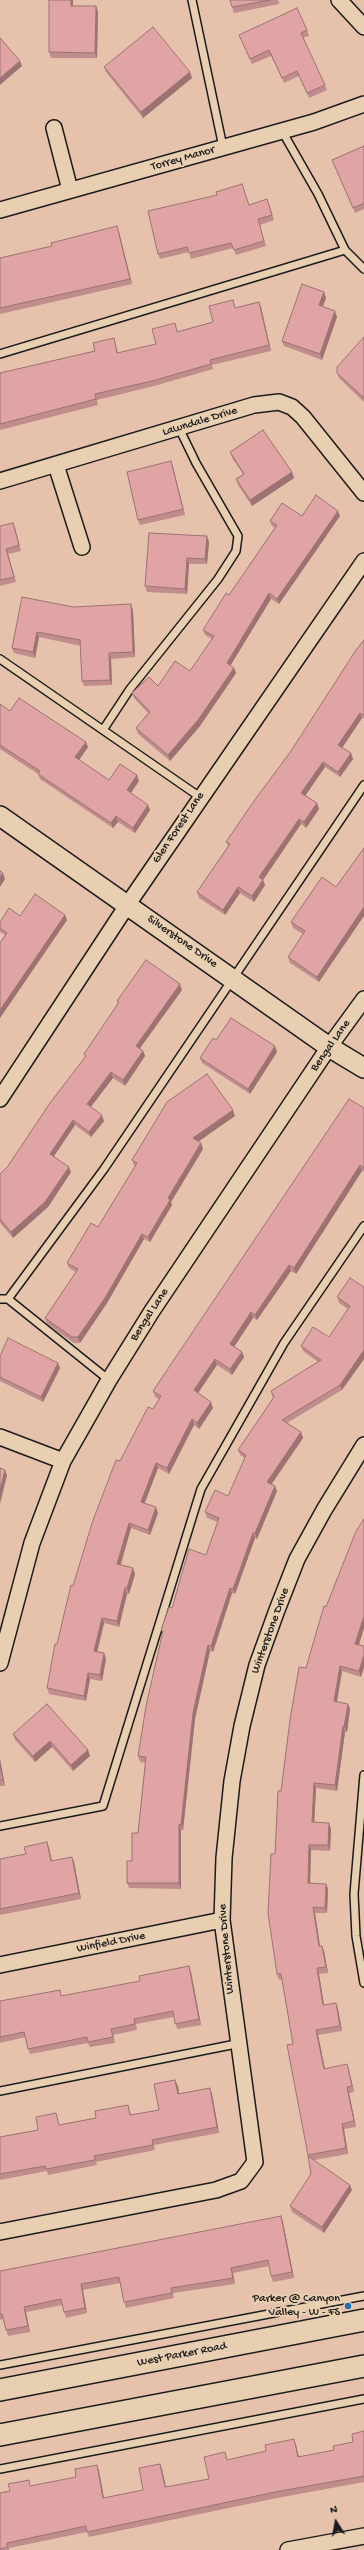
<!DOCTYPE html>
<style>
body{margin:0}
#map{position:relative;width:364px;height:2550px;overflow:hidden;background:#e6c2ad;font-family:"Gochi Hand",sans-serif}
canvas{display:block}
.north{position:absolute;left:316px;top:2502px;width:40px;height:40px;-webkit-text-stroke:3px #e9cfb1;paint-order:stroke;rotate:349deg;font-size:11px;font-weight:700;line-height:16px;text-align:center;color:#1c1c1c}
.north::after{content:'';display:block;margin:auto;width:14px;height:18px;background:#1c1c1c;clip-path:polygon(50% 0,100% 100%,50% 72%,0 100%)}
</style>
<div id="map">
<canvas width="364" height="2550"></canvas>
<div class="north">N</div>
</div>
<script>
const context = document.querySelector('canvas').getContext('2d');
context.lineJoin = 'round';
const poly = rows => new Path2D(rows.map(r => 'M' + r).join(''));
function strokePath(path, color, width, dash) { context.strokeStyle = color; context.lineWidth = width; context.lineCap = dash ? 'butt' : 'round'; context.setLineDash(dash || []); context.stroke(path); }
function fill(path, color) { context.fillStyle = color; context.fill(path, 'evenodd'); }
function label(font, color, halo, rows, align = 'center') {
  context.font = font + ' "Gochi Hand",sans-serif'; context.lineWidth = 4; context.setLineDash([]); context.textBaseline = 'middle'; context.strokeStyle = halo; context.fillStyle = color; for (const [text, x, y, turn = 0] of rows) {
    context.save(); context.translate(x, y); context.rotate((+turn || 0) * Math.PI / 180); context.textAlign = isNaN(turn) ? turn : align; if (halo) context.strokeText(text, 0, 0); context.fillText(text, 0, 0); context.restore();
  }
}
const service = poly([
 [192,0,223,147],
 [345,250,364,269],
 [0,354,345,250,318,194,282,131],
 [0,659,200,797],
 [103,730,130,689,218,579,236,551,238,536,196,463,179,428],
 [0,1299,8,1299,104,1169,364,785],
 [8,1299,109,1380],
 [364,1775,354,1894,356,1936,364,1983],
 [0,1826,103,1806,201,1489,284,1343,364,1226],
 [0,2091,241,2043],
 [0,2365,364,2296],
 [0,2469,364,2399]
]);
const minor = poly([
 [339,0,364,27],
 [54,128,70,190],
 [0,210,314,122,364,104],
 [56,465,82,547],
 [0,481,254,405,279,402,292,407,303,417,364,493],
 [0,1099,128,904,364,561],
 [0,1437,63,1461],
 [0,1663,32,1543,63,1461,109,1380,152,1311,329,1047,364,999],
 [0,1965,222,1920],
 [0,2232,216,2190,241,2181,255,2162,222,1920,224,1858,232,1781,242,1726,257,1665,277,1610,297,1559,324,1510,364,1445],
 [288,2550,364,2536]
]);
const tertiary = poly([
 [0,816,329,1047,364,1068]
]);
const secondary = poly([
 [0,2390,364,2320],
 [0,2435,364,2366]
]);
strokePath(service, '#1c1c1c', 10);
strokePath(minor, '#1c1c1c', 18);
strokePath(tertiary, '#1c1c1c', 22);
strokePath(secondary, '#1c1c1c', 24);
strokePath(service, '#e9cfb1', 7);
strokePath(minor, '#e9cfb1', 15);
strokePath(tertiary, '#e9cfb1', 19);
strokePath(secondary, '#e9cfb1', 21);
fill(poly([
 [73,0,73,6,96,6,98,12,97,58,51,58,49,52],
 [230,0,278,0,279,4,234,13,232,7],
 [307,30,309,36,303,38,327,90,309,98,299,76,284,83,271,56,252,64,239,35],
 [104,67,192,78,143,118,106,72],
 [364,146,364,209,355,213,332,160],
 [269,204,274,220,260,225,266,246,236,255,233,248,191,259,189,252,160,259,158,254,249,205],
 [119,232,132,284,0,314,0,258],
 [324,292,326,298,323,306,337,317,322,360,284,346,282,341],
 [259,302,261,307,271,351,212,365,213,369,154,386,97,400,98,405,0,430,0,373,95,351,114,338,118,353,156,344,178,332,213,322,235,308],
 [364,337,364,402,339,378,337,373],
 [230,452,292,472,294,478,252,506,238,485,236,479,243,474,232,458],
 [171,461,173,467,185,515,140,525,138,520],
 [302,516,340,516,279,604,271,599,230,665,234,668,236,673,200,726,170,761,138,734,136,728,148,713,134,698,132,693,158,686,190,671,212,639,205,635,203,630,229,595,275,528,272,526,270,521],
 [0,526,15,528,21,551,8,554,16,582,0,586],
 [209,542,207,564,189,564,187,594,147,592,145,586],
 [73,607,133,610,135,657,111,659,112,685,84,686,82,681,81,646,39,637,35,658,14,653,12,648],
 [364,640,364,719,362,718,342,748,351,753,353,759,340,777,325,767,305,796,317,803,319,809,306,828,301,824,263,880,265,885,254,902,240,893,225,915,199,898,197,892,228,846,226,842,291,751],
 [0,704,10,711,88,747,79,760,109,780,139,781,130,793,150,810,135,833,118,822,113,828,40,779,38,774,0,749],
 [322,877,319,982,290,963,288,957,303,934,293,928,291,922],
 [65,915,67,920,0,1018,0,943,5,935,0,932,0,922,20,916],
 [182,990,140,1048,143,1051,145,1056,125,1086,113,1078,91,1107,104,1121,91,1137,75,1125,54,1156,71,1172,48,1207,13,1238,0,1223,0,1174,8,1166,85,1057,84,1054,118,1004,117,1001],
 [216,1040,277,1052,250,1094,202,1063,200,1058],
 [364,1108,364,1172,362,1171,296,1274,291,1271,257,1320,253,1318,234,1347,242,1352,244,1357,232,1375,217,1365,198,1393,213,1408,199,1429,194,1425,169,1474,158,1468,145,1503,158,1513,150,1535,131,1528,121,1565,133,1568,135,1574,129,1594,127,1594,119,1627,104,1623,97,1652,104,1653,106,1659,102,1681,90,1679,86,1701,49,1694,47,1688,57,1644,73,1586,120,1461,159,1399,155,1397,153,1391],
 [235,1116,198,1141,201,1143,203,1149,171,1202,172,1205,150,1242,144,1239,107,1303,80,1343,74,1343,47,1324,45,1318,76,1272,69,1268,67,1263,98,1227,135,1166,134,1165,132,1160],
 [364,1287,364,1359,342,1390,287,1423,301,1432,303,1438,271,1484,275,1486,277,1491,257,1539,255,1538,235,1594,232,1593,213,1652,210,1651,195,1719,183,1830,181,1830,181,1889,129,1888,127,1883,132,1861,138,1833,145,1763,140,1762,138,1756,163,1633,161,1630,172,1608,206,1555,218,1522,207,1518,205,1512,228,1496,245,1458,240,1455,238,1450,273,1398,271,1391,318,1362,303,1351,301,1346,329,1337,348,1309,339,1303,337,1297],
 [0,1356,60,1368,43,1402,0,1381],
 [364,1519,364,1628,359,1645,364,1646,364,1667,361,1677,342,1671,337,1702,348,1704,350,1709,347,1732,345,1732,337,1791,316,1788,314,1823,331,1829,330,1851,311,1850,310,1883,326,1884,328,1889,327,1913,315,1913,320,1946,324,1951,328,1973,319,1974,324,2005,336,2003,338,2009,342,2031,318,2035,325,2069,349,2070,354,2092,349,2093,356,2127,344,2129,348,2154,314,2160,352,2190,324,2233,292,2212,290,2206,311,2174,308,2155,293,2044,282,1979,279,1980,277,1974,275,1854,281,1791,306,1668,326,1607],
 [13,1734,88,1750,90,1756,73,1771,52,1747,35,1762,15,1740],
 [0,1759,5,1786,0,1786],
 [47,1842,49,1848,52,1861,72,1857,74,1862,81,1899,0,1915,0,1859,26,1854],
 [189,1966,191,1972,201,2025,177,2029,174,2017,136,2024,137,2030,113,2035,115,2043,90,2047,88,2043,30,2054,28,2049,26,2037,0,2043,0,2001,62,1996,140,1981],
 [178,2086,179,2094,210,2088,212,2094,219,2133,154,2145,155,2150,96,2162,97,2165,48,2175,47,2171,0,2180,0,2136,0,2137,38,2130,56,2113,59,2125,96,2118,128,2105,131,2115,159,2110],
 [283,2222,294,2278,273,2282,271,2276,269,2266,233,2273,235,2284,173,2293,174,2298,126,2308,124,2302,120,2283,83,2290,87,2313,66,2318,64,2312,63,2305,26,2312,30,2332,8,2336,6,2330,3,2319,0,2320,0,2271],
 [364,2431,364,2482,277,2498,89,2537,87,2532,9,2548,9,2550,0,2550,0,2493,10,2491,31,2486,76,2477,97,2465,99,2471,104,2498,143,2490,160,2464,162,2469,166,2487,209,2479,227,2460,296,2445,299,2457,334,2450,353,2442]
]), '#c08d8c');
fill(poly([
 [71,0,73,0,73,12,71,6],
 [96,6,98,12,97,58,95,53],
 [20,61,22,66,0,85,0,78],
 [190,72,192,78,143,118,141,112],
 [117,226,119,232,132,284,130,279],
 [324,292,326,298,321,311,319,305],
 [259,302,261,307,271,351,269,345],
 [335,311,337,317,322,360,320,354],
 [171,461,173,467,185,515,183,509],
 [292,472,294,478,252,506,250,500],
 [338,511,340,516,279,604,277,599],
 [13,523,15,528,21,551,19,545],
 [207,536,209,542,207,564,205,559],
 [6,549,8,554,16,582,14,577],
 [187,558,189,564,187,594,185,589],
 [269,593,271,599,229,668,227,663],
 [131,604,133,610,135,657,133,652],
 [37,632,39,637,35,658,33,652],
 [109,653,111,659,112,685,110,680],
 [234,668,236,673,200,726,170,761,168,755],
 [360,713,362,718,340,751,338,745],
 [86,742,88,747,77,763,75,757],
 [351,753,353,759,340,777,338,772],
 [323,762,325,767,303,799,301,793],
 [137,775,139,781,129,796,127,790],
 [317,803,319,809,306,828,304,822],
 [148,805,150,810,135,833,133,828],
 [116,816,118,822,113,828,111,823],
 [299,819,301,824,263,880,265,885,254,902,252,896,259,877],
 [3,873,5,879,0,887,0,878],
 [238,887,240,893,225,915,223,910],
 [364,907,364,916,319,982,317,977],
 [65,915,67,920,0,1018,0,1010],
 [180,984,182,990,138,1051,136,1046],
 [275,1046,277,1052,250,1094,248,1089],
 [143,1051,145,1056,125,1086,123,1080],
 [111,1072,113,1078,89,1109,87,1104],
 [233,1110,235,1116,195,1144,193,1138],
 [102,1115,104,1121,91,1137,89,1132],
 [73,1120,75,1125,52,1159,50,1154],
 [201,1143,203,1149,171,1202,172,1205,150,1242,148,1237,168,1198],
 [360,1165,362,1171,296,1274,294,1268],
 [69,1167,71,1172,48,1207,13,1238,11,1232],
 [142,1234,144,1239,107,1303,80,1343,78,1337],
 [289,1265,291,1271,257,1320,255,1315],
 [251,1312,253,1318,232,1350,230,1344],
 [364,1350,364,1359,342,1390,340,1385],
 [242,1352,244,1357,232,1375,230,1369],
 [215,1359,217,1365,196,1396,194,1390],
 [58,1363,60,1368,43,1402,41,1397],
 [211,1402,213,1408,199,1429,197,1423],
 [192,1419,194,1425,169,1474,167,1468],
 [301,1432,303,1438,269,1488,267,1482],
 [156,1463,158,1468,143,1507,141,1502],
 [5,1470,7,1475,0,1504,0,1491],
 [275,1486,277,1491,257,1539,255,1533],
 [156,1507,158,1513,150,1535,148,1530],
 [129,1523,131,1528,119,1569,117,1564],
 [253,1533,255,1538,235,1594,233,1589],
 [133,1568,135,1574,129,1594,127,1588],
 [125,1588,127,1594,119,1627,117,1621],
 [230,1588,232,1593,213,1652,211,1646],
 [364,1616,364,1628,357,1650,355,1644],
 [102,1618,104,1623,96,1657,94,1651],
 [208,1645,210,1651,195,1719,183,1830,181,1825,193,1713],
 [104,1653,106,1659,102,1681,100,1675],
 [364,1655,364,1667,361,1677,359,1671],
 [340,1666,342,1671,336,1707,334,1701],
 [88,1673,90,1679,86,1701,84,1696],
 [348,1704,350,1709,347,1732,344,1727],
 [343,1726,345,1732,337,1791,335,1785],
 [50,1741,52,1747,35,1762,33,1756],
 [88,1750,90,1756,73,1771,71,1765],
 [0,1759,5,1786,3,1780,0,1764],
 [314,1783,316,1788,314,1828,312,1822],
 [329,1823,331,1829,330,1851,328,1845],
 [179,1824,181,1830,181,1889,179,1883],
 [47,1842,49,1848,53,1867,51,1861],
 [309,1845,311,1850,310,1889,308,1883],
 [72,1857,74,1862,81,1899,79,1893],
 [326,1884,328,1889,327,1913,325,1908],
 [313,1907,315,1913,321,1952,319,1946],
 [322,1946,324,1951,328,1973,326,1967],
 [189,1966,191,1972,201,2025,199,2019],
 [317,1968,319,1974,325,2011,323,2005],
 [336,2003,338,2009,342,2031,340,2026],
 [111,2029,113,2035,115,2043,113,2037],
 [316,2030,318,2035,326,2074,324,2069],
 [347,2064,349,2070,354,2092,352,2086],
 [175,2080,178,2086,180,2100,178,2094],
 [347,2087,349,2093,356,2127,354,2121],
 [210,2088,212,2094,219,2133,217,2127],
 [342,2124,344,2129,348,2154,346,2148],
 [350,2185,352,2190,324,2233,322,2227],
 [281,2216,283,2222,294,2278,292,2272],
 [231,2268,233,2273,235,2284,233,2278],
 [81,2284,83,2290,87,2313,85,2308],
 [24,2307,26,2312,30,2332,28,2326],
 [294,2439,296,2445,300,2462,298,2457],
 [160,2464,162,2469,167,2493,165,2487],
 [97,2465,99,2471,105,2504,103,2498]
]), '#9c7372');
const building = poly([
 [49,0,71,0,71,6,96,6,95,53,49,52,49,0],
 [230,0,270,0,232,7,230,0],
 [297,8,307,30,301,33,325,85,307,93,297,71,282,78,269,50,250,59,239,35,297,8],
 [153,27,190,72,141,112,104,67,153,27],
 [0,38,20,61,0,78,0,38],
 [364,146,364,203,353,208,332,160,364,146],
 [242,184,249,205,267,199,272,215,258,219,264,241,234,250,231,243,189,253,187,247,158,254,148,211,217,195,216,192,242,184],
 [117,226,130,279,0,308,0,258,52,246,51,243,117,226],
 [302,284,324,292,319,305,335,311,320,354,282,341,302,284],
 [233,300,235,308,259,302,269,345,210,360,211,364,152,381,95,394,96,399,0,424,0,373,95,351,93,343,114,338,117,353,156,344,152,329,175,323,177,332,213,322,209,306,233,300],
 [364,337,364,398,337,373,337,367,364,337],
 [263,430,292,472,250,500,236,479,244,474,230,452,263,430],
 [171,461,183,509,138,520,127,472,171,461],
 [316,495,338,511,277,599,269,593,227,663,234,668,198,720,168,755,136,728,150,712,132,693,149,677,158,686,175,661,190,671,214,636,203,630,226,593,229,595,277,525,270,521,282,503,302,516,316,495],
 [13,523,19,545,6,549,14,577,0,580,0,526,13,523],
 [149,533,207,536,205,559,187,558,185,589,145,586,149,533],
 [22,597,73,607,131,604,133,652,109,653,110,680,82,681,80,640,37,632,33,652,12,648,22,597],
 [364,640,364,714,363,715,360,713,338,745,351,753,338,772,323,762,301,793,317,803,304,822,299,819,259,877,263,880,252,896,238,887,223,910,197,892,230,844,226,842,254,801,291,751,356,650,364,640],
 [19,698,86,742,75,757,109,780,120,764,137,775,127,790,148,805,133,828,116,816,111,823,38,774,40,771,0,745,0,704,10,711,19,698],
 [364,848,364,907,317,977,288,957,305,931,291,922,322,877,336,887,364,848],
 [0,871,3,873,0,878,0,871],
 [35,894,65,915,0,1010,0,943,7,933,0,928,0,922,9,908,20,916,35,894],
 [146,960,180,984,136,1046,143,1051,123,1080,111,1072,87,1104,102,1115,89,1132,73,1120,50,1154,69,1167,45,1202,11,1232,0,1219,0,1174,8,1166,50,1103,86,1056,84,1054,119,1002,117,1001,146,960],
 [231,1018,275,1046,248,1089,200,1058,213,1038,216,1040,231,1018],
 [207,1074,233,1110,193,1138,201,1143,168,1198,170,1200,148,1237,142,1234,105,1298,78,1337,72,1337,45,1318,78,1269,67,1263,91,1223,98,1227,137,1163,132,1160,167,1102,207,1074],
 [349,1099,364,1108,364,1168,360,1165,294,1268,289,1265,255,1315,251,1312,230,1344,242,1352,230,1369,215,1359,194,1390,211,1402,197,1423,192,1419,167,1468,156,1463,141,1502,156,1507,148,1530,129,1523,117,1564,133,1568,127,1588,125,1588,117,1621,102,1618,94,1651,104,1653,100,1675,88,1673,84,1696,47,1688,55,1644,57,1644,71,1585,73,1586,92,1523,116,1460,120,1461,148,1407,153,1409,161,1396,153,1391,349,1099],
 [350,1278,364,1287,364,1350,340,1385,282,1420,301,1432,267,1482,275,1486,255,1533,253,1533,233,1589,230,1588,211,1646,208,1645,193,1713,181,1825,179,1824,179,1883,127,1883,127,1861,132,1861,132,1833,138,1833,146,1757,138,1756,146,1706,163,1631,161,1630,169,1607,172,1608,189,1549,206,1555,219,1518,205,1512,215,1490,228,1496,246,1455,238,1450,274,1397,271,1391,321,1360,301,1346,313,1327,329,1337,350,1306,337,1297,350,1278],
 [8,1338,58,1363,41,1397,0,1377,0,1356,8,1338],
 [0,1468,5,1470,0,1491,0,1468],
 [364,1519,364,1616,355,1644,364,1646,364,1655,359,1671,340,1666,334,1701,348,1704,344,1727,343,1726,335,1785,314,1783,312,1822,329,1823,328,1845,309,1845,308,1883,326,1884,325,1908,313,1907,319,1946,322,1946,326,1967,317,1968,323,2005,336,2003,340,2026,316,2030,324,2069,347,2064,352,2086,347,2087,354,2121,342,2124,346,2148,308,2155,287,2045,293,2044,281,1974,277,1974,268,1913,271,1854,275,1854,278,1791,281,1791,290,1720,299,1667,306,1668,324,1606,326,1607,356,1531,364,1519],
 [47,1704,88,1750,71,1765,50,1741,33,1756,13,1734,47,1704],
 [0,1764,3,1780,0,1780,0,1764],
 [47,1842,51,1861,72,1857,79,1893,0,1909,0,1859,26,1854,24,1847,47,1842],
 [189,1966,199,2019,175,2024,173,2011,134,2019,135,2024,111,2029,113,2037,88,2042,87,2037,28,2049,24,2032,0,2037,0,2001,60,1990,61,1996,140,1981,139,1976,189,1966],
 [175,2080,178,2094,210,2088,217,2127,152,2140,153,2145,94,2156,95,2160,46,2169,45,2166,0,2174,0,2137,38,2130,36,2117,56,2113,59,2125,96,2118,95,2111,128,2105,130,2115,159,2110,154,2084,175,2080],
 [308,2156,350,2185,322,2227,290,2206,311,2174,308,2156],
 [281,2216,292,2272,271,2276,268,2260,231,2268,233,2278,171,2288,172,2293,124,2302,119,2277,81,2284,85,2308,64,2312,61,2299,24,2307,28,2326,6,2330,2,2314,0,2314,0,2271,281,2216],
 [364,2431,364,2476,275,2492,87,2532,86,2526,7,2543,7,2547,0,2549,0,2493,10,2491,8,2484,29,2480,30,2486,76,2477,75,2469,97,2465,103,2498,143,2490,139,2468,160,2464,165,2487,209,2479,204,2457,225,2452,227,2460,266,2451,265,2445,294,2439,298,2457,334,2450,333,2446,353,2442,352,2434,364,2431]
]);
fill(building, '#dfa4a3');
strokePath(building, '#9c7372', 1);
for (const [x, y, r, color] of [
 [348,2306,4,"#1f6fb2"]
]) { const dot = new Path2D(); dot.arc(x, y, r, 0, 2 * Math.PI); context.fillStyle = color; context.fill(dot); strokePath(dot, '#e9cfb1', 1.5); }
label('12px', '#1c1c1c', '#e9cfb1', [
 ["Torrey Manor",183,159,-16],
 ["Lawndale Drive",200,422,-17],
 ["Glen Forest Lane",179,828,-56],
 ["Silverstone Drive",182,942,35],
 ["Bengal Lane",331,1046,-55],
 ["Bengal Lane",150,1315,-57],
 ["Winterstone Drive",271,1631,-70],
 ["Winfield Drive",111,1943,-11],
 ["Winterstone Drive",227,1949,-95],
 ["West Parker Road",182,2355,-11]
]);
label('12px', '#1c1c1c', '#e9cfb1', [
 ["Parker @ Canyon",340,2299],
 ["Valley - W - FS",340,2313]
], 'right');
</script>
